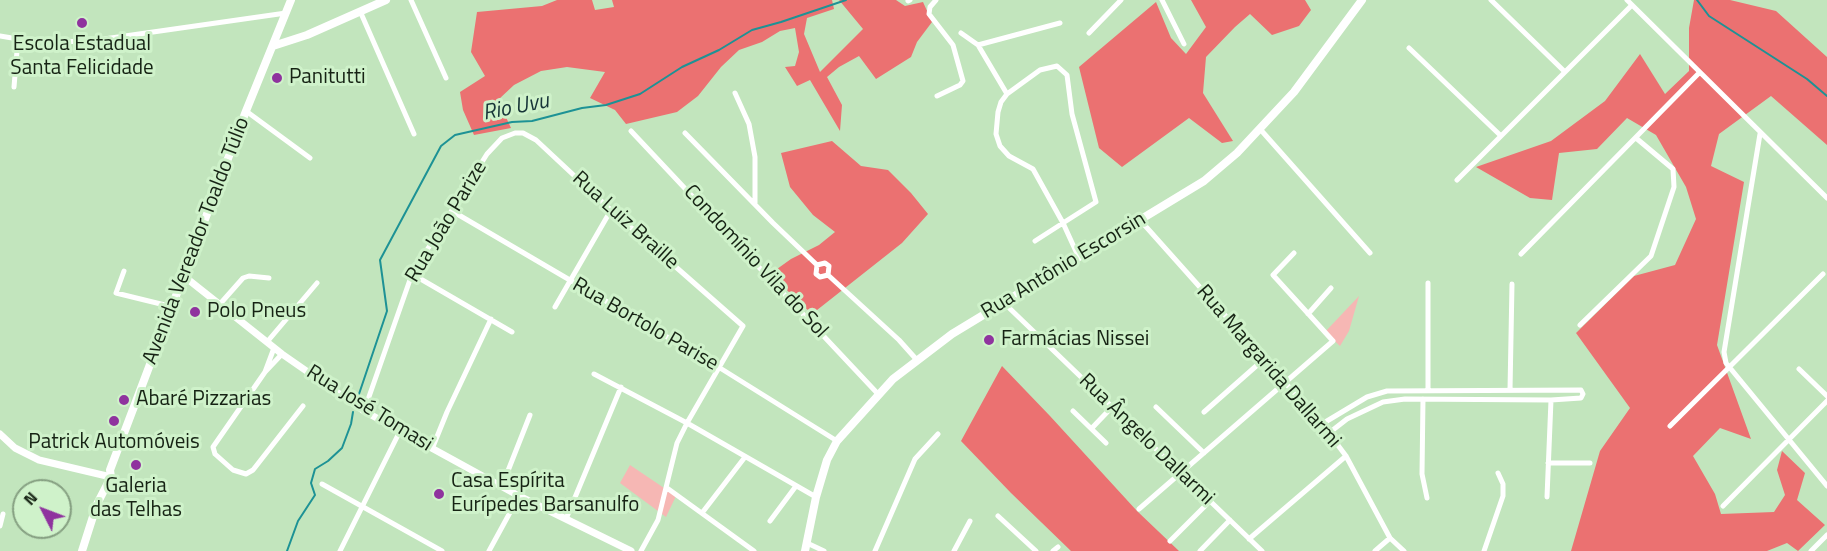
<!DOCTYPE html>
<meta charset="utf-8">
<style>
body{margin:0}
#map{position:relative;width:1827px;height:551px;overflow:hidden;background:#c2e5bd;font-family:"Titillium Web",sans-serif}
canvas{display:block}
.north{position:absolute;left:12px;top:479px;width:60px;height:60px;box-sizing:border-box;background:#cff2ca;border:2px solid #859f81;border-radius:50%;rotate:312deg;font-size:16px;font-weight:700;line-height:24px;text-align:center;color:#162314}
.north::after{content:'';display:block;margin:auto;width:21px;height:27px;background:#8f339e;clip-path:polygon(50% 0,100% 100%,50% 72%,0 100%)}
</style>
<div id="map">
<canvas width="1827" height="551"></canvas>
<div class="north">N</div>
</div>
<script>
const context = document.querySelector('canvas').getContext('2d');
context.lineJoin = 'round';
function fill(path, color) { context.fillStyle = color; context.fill(path, 'evenodd'); }
const poly = rows => new Path2D(rows.map(r => 'M' + r).join(''));
function strokePath(path, color, width, dash) { context.strokeStyle = color; context.lineWidth = width; context.lineCap = dash ? 'butt' : 'round'; context.setLineDash(dash || []); context.stroke(path); }
function label(font, color, halo, rows, align = 'center') {
  context.font = font + ' "Titillium Web",sans-serif'; context.lineWidth = 6; context.setLineDash([]); context.textBaseline = 'middle'; context.strokeStyle = halo; context.fillStyle = color; for (const [text, x, y, turn = 0] of rows) {
    context.save(); context.translate(x, y); context.rotate((+turn || 0) * Math.PI / 180); context.textAlign = isNaN(turn) ? turn : align; if (halo) context.strokeText(text, 0, 0); context.fillText(text, 0, 0); context.restore();
  }
}
fill(poly([
 [1359,296,1349,331,1340,346,1325,332],
 [630,465,676,496,666,517,620,483]
]), '#f6b7b4');
fill(poly([
 [557,0,592,0,595,10,614,7,612,0,832,0,834,9,807,18,804,34,820,72,863,29,839,0,896,0,905,6,923,2,932,22,917,42,911,57,876,79,859,56,839,67,827,77,842,105,840,131,810,80,797,86,785,67,795,66,799,52,795,28,780,31,762,42,739,50,721,67,698,96,677,112,626,124,615,110,590,98,605,72,567,67,541,71,514,85,498,100,511,128,474,135,463,110,460,92,485,76,471,52,477,12,542,6],
 [1191,0,1305,0,1311,10,1299,26,1272,35,1250,14,1235,27,1206,57,1203,93,1233,141,1222,143,1189,118,1122,167,1099,148,1079,67,1156,2,1171,38,1186,54,1206,27],
 [1694,0,1730,0,1776,11,1827,57,1827,145,1771,96,1719,134,1711,166,1744,182,1717,345,1751,439,1720,428,1693,456,1715,494,1721,514,1774,512,1785,495,1777,470,1782,451,1805,473,1797,500,1825,525,1798,551,1787,543,1767,551,1571,551,1600,451,1630,408,1576,333,1634,276,1675,265,1696,219,1686,187,1656,135,1627,118,1597,149,1559,153,1552,200,1530,198,1476,167,1551,141,1605,101,1640,54,1665,94,1689,71,1689,28],
 [832,141,861,166,888,170,911,193,928,214,902,243,812,314,770,274,791,259,819,245,835,232,813,215,790,187,781,153],
 [1002,366,1050,416,1137,511,1179,551,1071,551,1011,493,961,441]
]), '#eb7171');
strokePath(poly([
 [1697,0,1709,16,1807,79,1827,96],
 [359,394,387,311,380,260,441,146,455,135,512,122,532,121,582,108,606,105,640,94,682,67,719,50,752,30,781,22,846,0],
 [287,551,298,521,315,495,311,483,315,469,328,461,342,448,351,424,353,412]
]), '#1d9295', 2);
strokePath(poly([
 [411,0,446,78],
 [936,0,930,7,929,14,953,45,963,81,960,85,937,96],
 [1162,0,1184,44],
 [1491,0,1564,71],
 [1627,0,1827,198],
 [908,1,910,0],
 [360,11,414,134],
 [961,33,978,45,1007,94],
 [1089,33,1121,0],
 [0,36,18,39,83,42,286,13],
 [978,45,1060,23],
 [1409,48,1500,135],
 [14,87,18,39],
 [735,93,749,124,755,157,755,204],
 [246,111,310,158],
 [1260,129,1370,253],
 [631,131,878,394],
 [685,133,773,223,817,265],
 [1760,134,1724,352,1726,363,1827,486],
 [1457,180,1632,5],
 [452,211,720,368,837,441],
 [1140,220,1322,424,1346,456,1390,538,1404,551],
 [1035,241,1063,223,1096,202,1072,114,1067,75,1057,66,1040,70,1007,94,1001,102,998,112,996,134,1000,146,1009,156,1033,169,1063,223,1079,258],
 [1521,254,1699,73],
 [817,265,825,263,829,266,828,275,899,340,916,359],
 [817,265,816,274,820,277,828,275],
 [124,271,116,293,173,307],
 [412,274,512,332],
 [1428,283,1428,390],
 [1004,303,1262,551],
 [220,304,243,278,249,276,269,278],
 [555,307,611,210],
 [1308,314,1331,288],
 [1580,325,1651,256,1674,187,1673,169,1636,138],
 [267,342,317,283],
 [274,348,265,372,213,447,215,454,233,470,246,474,253,470,303,406],
 [1799,369,1827,396],
 [265,372,282,354],
 [594,374,687,423,816,497],
 [1510,390,1512,284],
 [1423,399,1422,474,1427,498],
 [1156,407,1204,453],
 [364,411,412,274,487,154,502,138,515,133,523,133,536,140,611,210,743,326,687,423,677,443,658,520,641,551],
 [1073,411,1106,443],
 [1204,412,1263,360],
 [1322,424,1367,397,1387,391,1581,390,1583,394,1581,398,1551,400,1405,399,1383,402,1347,419,1329,433],
 [1670,426,1823,274],
 [1092,428,1112,407],
 [432,449,447,412,491,319],
 [1548,463,1590,463],
 [322,484,442,551],
 [502,486,530,415],
 [667,488,754,551],
 [1547,497,1551,400],
 [1723,506,1827,401],
 [1139,509,1333,341,1273,275,1294,253],
 [702,513,745,457],
 [998,516,1036,551],
 [566,519,621,387],
 [770,521,796,486],
 [0,526,3,514],
 [1249,539,1346,456],
 [1170,541,1210,501],
 [807,543,824,551],
 [340,551,400,431],
 [489,551,519,496],
 [875,551,915,459,938,434],
 [954,551,970,521],
 [1053,551,1058,547],
 [1200,551,1230,520],
 [1375,551,1390,538],
 [1484,551,1503,496,1503,484,1498,473],
 [1811,551,1827,535]
]), '#fff', 5);
strokePath(poly([
 [185,277,282,354,364,411,519,496,631,551],
 [0,434,15,448,39,460,111,477]
]), '#fff', 7);
strokePath(poly([
 [273,46,307,35,386,0],
 [82,551,97,504,111,477,110,470,246,111,291,0],
 [805,551,816,497,827,460,837,441,893,379,952,334,1204,181,1237,153,1294,92,1362,0]
]), '#fff', 8);
for (const [x, y, r, color] of [
 [82,23,6,"#8f339e"],
 [277,78,6,"#8f339e"],
 [195,312,6,"#8f339e"],
 [989,340,6,"#8f339e"],
 [124,400,6,"#8f339e"],
 [114,421,6,"#8f339e"],
 [136,465,6,"#8f339e"],
 [439,494,6,"#8f339e"]
]) { const dot = new Path2D(); dot.arc(x, y, r, 0, 2 * Math.PI); context.fillStyle = color; context.fill(dot); strokePath(dot, '#cff2ca', 2); }
label('21px', '#162314', '#cff2ca', [
 ["Escola Estadual",82,45,"center"],
 ["Santa Felicidade",82,69,"center"],
 ["Panitutti",289,78],
 ["Polo Pneus",207,312],
 ["Farmácias Nissei",1001,340],
 ["Abaré Pizzarias",136,400],
 ["Patrick Automóveis",114,443,"center"],
 ["Casa Espírita",451,482],
 ["Eurípedes Barsanulfo",451,506],
 ["Galeria",136,487,"center"],
 ["das Telhas",136,511,"center"]
], 'left');
label('21px', '#162314', '#cff2ca', [
 ["Rua Luiz Braille",625,221,42],
 ["Rua João Parize",447,222,-59],
 ["Avenida Vereador Toaldo Túlio",197,241,-69],
 ["Condomínio Vila do Sol",755,262,47],
 ["Rua Antônio Escorsin",1064,266,-31],
 ["Rua Bortolo Parise",645,325,30],
 ["Rua Margarida Dallarmi",1268,367,49],
 ["Rua José Tomasi",369,409,32],
 ["Rua Ângelo Dallarmi",1146,440,44]
]);
label('italic 22px', '#173538', '#cff2ca', [
 ["Rio Uvu",516,108,-11]
]);
</script>
